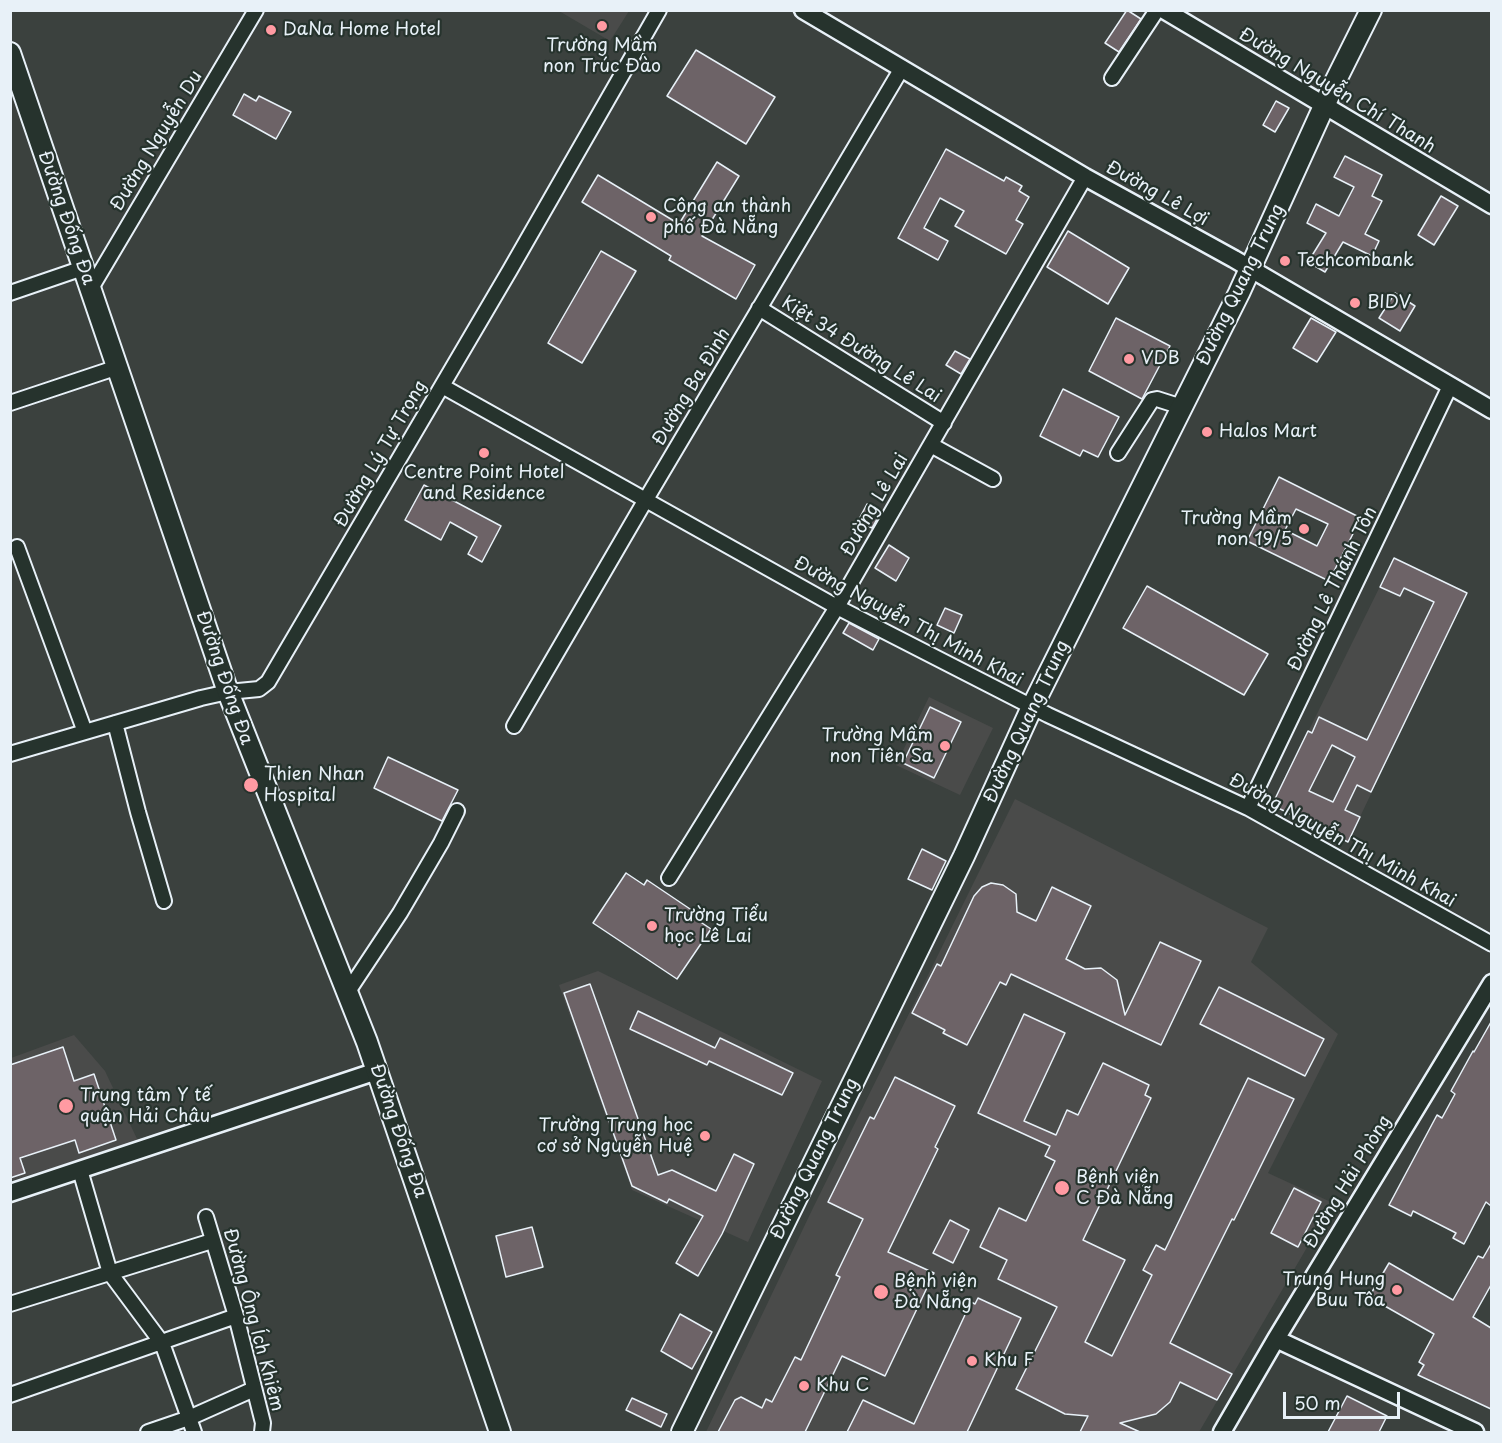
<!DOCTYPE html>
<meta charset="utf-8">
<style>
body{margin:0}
#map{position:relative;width:1502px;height:1443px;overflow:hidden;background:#3b413e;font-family:"Playpen Sans",sans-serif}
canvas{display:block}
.frame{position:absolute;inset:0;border:12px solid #e8f1f8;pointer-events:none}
.scale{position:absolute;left:1283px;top:1392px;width:117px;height:27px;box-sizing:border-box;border:3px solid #e8f1f8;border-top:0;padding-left:8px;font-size:18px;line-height:21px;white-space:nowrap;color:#e8f1f8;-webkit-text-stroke:4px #26332d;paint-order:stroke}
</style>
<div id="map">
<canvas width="1502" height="1443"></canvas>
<div class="frame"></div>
<div class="scale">50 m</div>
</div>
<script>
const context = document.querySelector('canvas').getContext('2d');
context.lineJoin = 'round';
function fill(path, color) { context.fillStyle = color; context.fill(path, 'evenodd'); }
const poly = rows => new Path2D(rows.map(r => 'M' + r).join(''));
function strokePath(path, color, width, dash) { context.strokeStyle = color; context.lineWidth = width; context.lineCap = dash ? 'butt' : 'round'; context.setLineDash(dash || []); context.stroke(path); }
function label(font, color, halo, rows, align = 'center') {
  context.font = font + ' "Playpen Sans",sans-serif'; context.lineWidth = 4.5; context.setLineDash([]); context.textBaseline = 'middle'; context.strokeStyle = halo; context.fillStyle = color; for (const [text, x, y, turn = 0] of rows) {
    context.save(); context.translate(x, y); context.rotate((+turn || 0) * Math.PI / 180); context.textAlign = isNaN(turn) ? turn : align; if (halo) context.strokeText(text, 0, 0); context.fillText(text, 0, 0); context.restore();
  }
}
fill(poly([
 [559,11,629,11,610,41],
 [1394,558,1467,593,1348,842,1272,805],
 [929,697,993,728,960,795,896,765],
 [1015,799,1268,928,1251,962,1338,1034,1268,1173,1333,1203,1199,1432,706,1432,813,1208],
 [598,971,822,1081,748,1242,632,1190,559,985],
 [74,1035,105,1071,138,1141,11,1181,11,1058]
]), '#4a4b4a');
const building = poly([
 [1127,10,1141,19,1119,52,1105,43,1127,10],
 [696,50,775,97,746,144,667,96,696,50],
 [244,94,256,101,259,96,291,112,276,139,233,115,244,94],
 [1276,101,1289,108,1275,132,1263,125,1276,101],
 [946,149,1004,181,1006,177,1022,186,1019,191,1029,197,1016,220,1023,224,1006,254,955,226,964,211,940,198,924,228,948,241,938,260,898,238,946,149],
 [1345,156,1382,175,1372,196,1382,201,1365,234,1379,241,1372,256,1343,242,1325,272,1308,262,1326,233,1307,223,1316,204,1339,216,1354,187,1334,177,1345,156],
 [717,162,739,176,702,236,755,265,736,299,669,260,671,256,582,202,598,175,679,224,717,162],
 [1441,196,1458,206,1434,245,1418,235,1441,196],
 [1068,231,1129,268,1108,304,1047,267,1068,231],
 [601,251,636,271,582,363,548,343,601,251],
 [1395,293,1415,306,1400,331,1379,318,1395,293],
 [1116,318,1170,346,1142,399,1089,371,1116,318],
 [1311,318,1336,332,1317,362,1293,348,1311,318],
 [955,351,970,359,961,374,946,365,955,351],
 [1063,389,1119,417,1098,457,1083,450,1080,456,1040,436,1063,389],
 [1279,477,1361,518,1329,581,1247,541,1279,477],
 [1296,509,1328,524,1317,546,1285,530,1296,509],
 [424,485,501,526,482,562,468,554,477,537,450,522,441,540,405,520,424,485],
 [867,504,881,512,872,528,858,521,867,504],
 [889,545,909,558,896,581,875,568,889,545],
 [1394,558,1467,593,1371,792,1357,785,1345,810,1360,817,1348,842,1272,805,1308,731,1312,733,1319,717,1367,740,1434,602,1404,588,1400,596,1380,587,1394,558],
 [1332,745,1355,757,1333,802,1309,791,1332,745],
 [1147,586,1268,654,1244,695,1123,628,1147,586],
 [945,608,962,615,954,633,937,625,945,608],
 [849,623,879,639,873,650,843,633,849,623],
 [930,707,961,722,934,778,903,763,930,707],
 [388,757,458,790,442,821,374,788,388,757],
 [922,849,946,861,932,890,908,879,922,849],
 [626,873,644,885,647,880,696,913,693,917,711,929,677,979,593,923,626,873],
 [991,883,1003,885,1016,894,1017,912,1036,921,1052,887,1091,906,1066,959,1085,969,1101,968,1117,980,1125,1015,1160,942,1201,961,1161,1045,1011,974,1006,985,1000,982,967,1045,943,1033,945,1030,912,1013,937,964,941,966,974,896,982,887,991,883],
 [590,984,658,1175,672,1170,716,1191,734,1154,754,1164,722,1234,698,1276,676,1263,703,1216,669,1199,667,1203,632,1186,564,993,590,984],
 [1219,987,1324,1039,1305,1076,1200,1024,1219,987],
 [638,1011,715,1048,720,1038,793,1073,782,1095,709,1061,707,1065,630,1029,638,1011],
 [1024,1014,1065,1033,1024,1121,1056,1135,1067,1110,1078,1115,1103,1063,1149,1085,1145,1095,1151,1098,1083,1240,1125,1260,1085,1342,1112,1356,1152,1275,1143,1270,1156,1245,1165,1250,1248,1078,1294,1099,1234,1220,1232,1219,1170,1343,1232,1374,1217,1400,1180,1382,1170,1402,1156,1414,1120,1423,1140,1432,1080,1432,1088,1416,1065,1414,1016,1389,1057,1307,998,1279,1007,1260,980,1247,999,1208,1026,1221,1055,1161,1045,1156,1050,1146,978,1113,1024,1014],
 [1491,1022,1491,1206,1486,1202,1464,1244,1453,1238,1456,1233,1413,1211,1411,1216,1389,1205,1437,1115,1442,1118,1455,1094,1451,1091,1473,1051,1474,1052,1491,1022],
 [63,1047,74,1081,94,1074,116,1140,79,1153,75,1140,20,1158,25,1173,10,1178,10,1065,63,1047],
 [895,1077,955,1106,935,1147,938,1149,888,1252,934,1273,885,1376,842,1356,805,1432,718,1432,735,1400,741,1397,762,1408,766,1399,772,1402,795,1357,801,1360,840,1277,836,1275,863,1219,828,1202,870,1117,874,1119,895,1077],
 [1294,1188,1321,1202,1298,1247,1271,1233,1294,1188],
 [950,1220,969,1230,953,1263,933,1253,950,1220],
 [532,1227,543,1267,506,1277,496,1236,532,1227],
 [1491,1244,1491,1285,1473,1317,1491,1328,1491,1409,1418,1375,1424,1365,1419,1362,1434,1334,1369,1297,1389,1263,1453,1300,1478,1256,1483,1258,1491,1244],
 [978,1298,1021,1318,967,1432,847,1432,863,1400,914,1424,971,1302,975,1304,978,1298],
 [680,1314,712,1332,692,1369,661,1351,680,1314],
 [1347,1396,1387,1416,1379,1432,1328,1432,1347,1396],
 [632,1398,667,1414,661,1427,626,1410,632,1398]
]);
fill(building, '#6d6367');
strokePath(building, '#e8f1f8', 1.5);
const minor = poly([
 [1112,78,1157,10],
 [90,290,256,10],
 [10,293,83,268],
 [759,308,944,423],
 [442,386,837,607,1048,715,1248,808,1492,944],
 [10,403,118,367],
 [931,445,993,479],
 [1118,453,1152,400,1157,399,1182,407],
 [17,547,85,732],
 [115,723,138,812,164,901],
 [514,726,645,501,902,68],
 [10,754,201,698,228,692,259,689,268,682,510,270,659,10],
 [1248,808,1450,386],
 [669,878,837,607,1085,177],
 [347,993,400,913,441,843,457,811],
 [80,1170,110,1273,162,1343,194,1432],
 [206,1217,236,1316,263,1423,262,1432],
 [10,1304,212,1241],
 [10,1395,236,1316],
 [148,1432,189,1418,254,1389]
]);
const tertiary = poly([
 [803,10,1085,177,1234,259,1492,410],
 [1164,10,1492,205],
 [10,1193,377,1071],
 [1276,1339,1475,1432],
 [1222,1432,1276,1339,1492,983]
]);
const secondary = poly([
 [10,53,228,692,367,1042,500,1432],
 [682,1432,964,856,1032,707,1239,293,1335,82,1371,10]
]);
strokePath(minor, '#e8f1f8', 18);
strokePath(tertiary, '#e8f1f8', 21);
strokePath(secondary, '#e8f1f8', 24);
strokePath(minor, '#26332d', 14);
strokePath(tertiary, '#26332d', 16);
strokePath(secondary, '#26332d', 20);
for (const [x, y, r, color] of [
 [602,26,6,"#ff9aa2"],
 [271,30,6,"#ff9aa2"],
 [651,217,6,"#ff9aa2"],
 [1285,261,6,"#ff9aa2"],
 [1355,303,6,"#ff9aa2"],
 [1129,359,6,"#ff9aa2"],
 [1207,432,6,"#ff9aa2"],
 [484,453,6,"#ff9aa2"],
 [1304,529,6,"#ff9aa2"],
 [945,746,6,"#ff9aa2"],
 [251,785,8,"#ff9aa2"],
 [652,926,6,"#ff9aa2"],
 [66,1106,8,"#ff9aa2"],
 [705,1136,6,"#ff9aa2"],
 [1062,1188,8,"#ff9aa2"],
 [1397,1290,6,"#ff9aa2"],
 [881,1292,8,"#ff9aa2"],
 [972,1361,6,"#ff9aa2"],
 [804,1386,6,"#ff9aa2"]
]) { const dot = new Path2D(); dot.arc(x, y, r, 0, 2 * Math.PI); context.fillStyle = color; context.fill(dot); strokePath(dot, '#26332d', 2); }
label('18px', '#e8f1f8', '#26332d', [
 ["DaNa Home Hotel",283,30],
 ["Trường Mầm",602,46,"center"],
 ["non Trúc Đào",602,67,"center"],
 ["Công an thành",663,207],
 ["phố Đà Nẵng",663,228],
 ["Techcombank",1297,261],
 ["BIDV",1367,303],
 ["VDB",1141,359],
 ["Halos Mart",1219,432],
 ["Centre Point Hotel",484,473,"center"],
 ["and Residence",484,494,"center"],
 ["Trường Mầm",1292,519,"right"],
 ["non 19/5",1292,540,"right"],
 ["Trường Mầm",933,736,"right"],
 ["non Tiên Sa",933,757,"right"],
 ["Thien Nhan",264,775],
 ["Hospital",264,796],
 ["Trường Tiểu",664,916],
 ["học Lê Lai",664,937],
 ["Trung tâm Y tế",80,1096],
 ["quận Hải Châu",80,1117],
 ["Trường Trung học",693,1126,"right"],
 ["cơ sở Nguyễn Huệ",693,1147,"right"],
 ["Bệnh viện",1076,1178],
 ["C Đà Nẵng",1076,1199],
 ["Trung Hung",1385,1280,"right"],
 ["Buu Tôa",1385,1301,"right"],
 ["Bệnh viện",894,1282],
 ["Đà Nẵng",894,1303],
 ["Khu F",984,1361],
 ["Khu C",816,1386]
], 'left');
label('18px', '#e8f1f8', '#26332d', [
 ["Đường Nguyễn Chí Thanh",1337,91,31],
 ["Đường Nguyễn Du",157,141,-59],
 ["Đường Lê Lợi",1157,194,29],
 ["Đường Đống Đa",66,218,71],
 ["Đường Quang Trung",1241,285,-64],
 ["Kiệt 34 Đường Lê Lai",861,350,32],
 ["Đường Ba Đình",692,387,-59],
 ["Đường Lý Tự Trọng",381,454,-60],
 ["Đường Lê Lai",875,505,-60],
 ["Đường Lê Thánh Tôn",1333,589,-64],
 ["Đường Nguyễn Thị Minh Khai",908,622,28],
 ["Đường Đống Đa",224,678,71],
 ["Đường Quang Trung",1027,722,-65],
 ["Đường Nguyễn Thị Minh Khai",1342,841,29],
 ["Đường Đống Đa",398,1131,71],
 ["Đường Quang Trung",815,1159,-64],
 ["Đường Hải Phòng",1348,1182,-59],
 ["Đường Ông Ích Khiêm",253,1320,75]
]);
</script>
